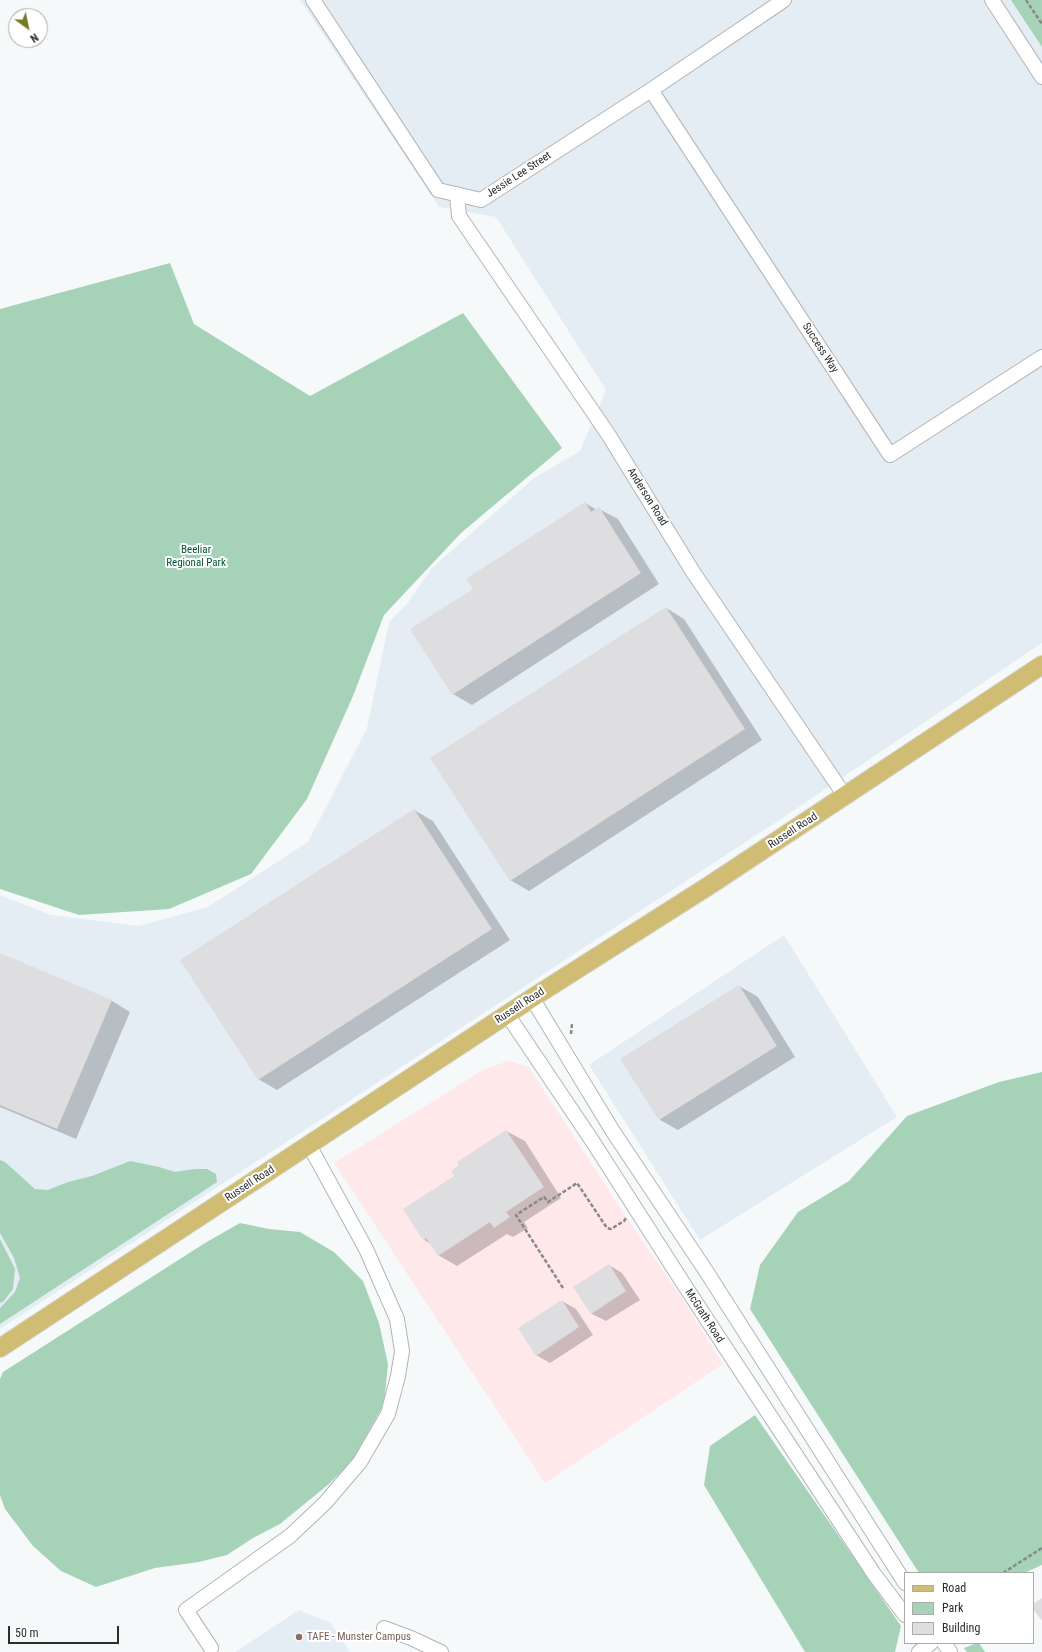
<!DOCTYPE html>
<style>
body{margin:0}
#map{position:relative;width:1042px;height:1652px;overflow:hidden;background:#f6f9fa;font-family:"Roboto Condensed",sans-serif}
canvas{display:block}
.legend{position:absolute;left:904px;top:1572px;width:130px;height:72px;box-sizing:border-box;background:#fff;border:1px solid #aaabab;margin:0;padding:5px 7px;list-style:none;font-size:12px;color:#2b2c2c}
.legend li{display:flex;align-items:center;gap:8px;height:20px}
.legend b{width:20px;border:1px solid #aaabab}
.north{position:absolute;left:8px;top:8px;width:40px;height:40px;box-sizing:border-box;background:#fff;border:1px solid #aaabab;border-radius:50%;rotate:147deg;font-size:11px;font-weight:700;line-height:16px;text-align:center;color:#2b2c2c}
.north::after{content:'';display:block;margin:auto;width:14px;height:18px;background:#767921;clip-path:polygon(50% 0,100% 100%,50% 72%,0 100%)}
.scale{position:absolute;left:8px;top:1626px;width:111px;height:18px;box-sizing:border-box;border:2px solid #2b2c2c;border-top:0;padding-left:5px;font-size:12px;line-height:14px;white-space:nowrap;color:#2b2c2c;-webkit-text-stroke:3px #fff;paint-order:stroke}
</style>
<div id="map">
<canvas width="1042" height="1652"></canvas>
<ul class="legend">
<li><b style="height:5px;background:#d0bc72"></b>Road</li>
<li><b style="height:11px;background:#a6d3b8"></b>Park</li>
<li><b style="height:11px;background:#dedee0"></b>Building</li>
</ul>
<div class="north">N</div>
<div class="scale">50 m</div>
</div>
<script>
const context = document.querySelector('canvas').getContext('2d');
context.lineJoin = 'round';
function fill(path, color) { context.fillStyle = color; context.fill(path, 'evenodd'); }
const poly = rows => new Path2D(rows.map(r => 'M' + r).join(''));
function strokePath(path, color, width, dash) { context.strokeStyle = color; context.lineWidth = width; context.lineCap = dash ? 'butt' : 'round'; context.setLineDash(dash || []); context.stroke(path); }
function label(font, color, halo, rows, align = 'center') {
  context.font = font + ' "Roboto Condensed",sans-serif'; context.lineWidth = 4; context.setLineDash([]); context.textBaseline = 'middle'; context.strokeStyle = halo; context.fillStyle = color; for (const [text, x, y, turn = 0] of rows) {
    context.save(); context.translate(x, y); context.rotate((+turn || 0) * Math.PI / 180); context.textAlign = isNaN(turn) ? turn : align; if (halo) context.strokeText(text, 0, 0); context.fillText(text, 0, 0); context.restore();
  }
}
fill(poly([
 [508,1061,529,1067,626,1217,677,1291,723,1364,545,1483,334,1163,483,1070]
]), '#fee8ea');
fill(poly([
 [300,0,1042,0,1042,643,784,817,0,1329,0,895,51,915,139,926,208,907,308,842,367,728,389,622,407,604,432,568,534,478,580,451,606,390,496,217,439,207],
 [784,935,897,1117,700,1240,589,1065],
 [299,1610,331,1623,350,1652,235,1652]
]), '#e4edf4');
fill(poly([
 [1011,0,1042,0,1042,47],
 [170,263,194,324,310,396,463,313,562,448,461,533,384,615,353,696,307,799,251,874,169,909,79,915,0,889,0,309],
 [1042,1072,1042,1565,1024,1573,919,1573,750,1309,760,1265,798,1212,849,1181,907,1116,999,1082],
 [0,1160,5,1162,35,1189,48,1190,68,1182,92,1176,130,1161,159,1167,175,1172,195,1169,207,1169,216,1174,217,1182,0,1324,0,1308,15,1292,20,1278,14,1258,0,1233],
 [240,1223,269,1229,300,1232,334,1252,363,1281,379,1323,388,1364,384,1404,353,1460,329,1484,280,1524,253,1538,227,1555,199,1562,155,1568,96,1587,61,1571,33,1546,5,1509,0,1495,0,1379,3,1372,205,1243],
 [0,1239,15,1269,13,1289,3,1302,0,1303],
 [755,1415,901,1626,895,1652,805,1652,704,1485,710,1446],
 [977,1643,979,1643,985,1652,967,1652,964,1648]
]), '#a6d3b8');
fill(poly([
 [585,503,597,510,599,509,618,519,659,584,472,705,453,694,474,589],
 [666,608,684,619,762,740,529,891,510,880],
 [414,810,433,821,510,940,277,1090,258,1079],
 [0,954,112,1001,130,1012,76,1139,0,1107],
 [739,986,758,997,795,1057,678,1130,660,1120],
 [506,1131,525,1141,561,1198,524,1222,528,1228,513,1237,507,1234,457,1266,438,1255,431,1244,424,1240,455,1176],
 [609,1265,622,1273,640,1300,606,1321,592,1314,575,1287],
 [562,1301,576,1309,593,1335,550,1363,536,1355]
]), '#0003');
fill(poly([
 [585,502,591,512,599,507,641,573,452,695,410,629,473,589,466,579],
 [666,607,745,729,510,881,430,758],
 [414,809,492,929,258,1080,180,960],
 [0,953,112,1000,57,1129,0,1105],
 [739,985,777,1046,659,1120,620,1059],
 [506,1130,544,1187,506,1212,510,1217,494,1228,490,1222,438,1256,426,1238,423,1240,403,1209,454,1176,451,1171,459,1165,457,1162],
 [609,1264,626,1291,591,1314,573,1287],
 [562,1300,579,1327,536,1356,518,1328],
 [1042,1598,1042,1621,1033,1609,1033,1604]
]), '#dedee0');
const minor = poly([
 [313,0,438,190,481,200,651,90,784,0],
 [992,0,1042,77],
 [651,90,890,455,1042,357],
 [457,194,459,216,608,434,693,572,845,796],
 [532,998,612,1130,706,1271,905,1583],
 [507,1014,593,1142,685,1286,874,1574,905,1615],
 [384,1628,411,1638,441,1652],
 [944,1643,950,1652],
 [211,1648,186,1610,290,1536,325,1503,360,1462,388,1414,398,1376,402,1351,397,1319,366,1249,309,1145],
 [919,1652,931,1643]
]);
const major = poly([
 [0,1348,532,998,710,885,1042,665]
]);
strokePath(minor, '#b2b4b6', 16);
strokePath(major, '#d5d5d5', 20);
strokePath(poly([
 [1026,0,1042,24],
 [571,1034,572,1024],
 [563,1288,516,1215,544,1197,548,1202,577,1183,607,1228,611,1229,624,1221,626,1218],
 [1003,1573,1042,1548]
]), '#888a8a', 2.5, [4, 2]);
strokePath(minor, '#fff', 14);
strokePath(major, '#d0bc72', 18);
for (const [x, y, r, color] of [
 [299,1637,4,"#8d6e63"]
]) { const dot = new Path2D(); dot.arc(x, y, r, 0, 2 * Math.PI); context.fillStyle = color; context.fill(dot); strokePath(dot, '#fff', 1.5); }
label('11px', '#2b2c2c', '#fff', [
 ["Jessie Lee Street",519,175,-33],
 ["Success Way",820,348,57],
 ["Anderson Road",647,497,58],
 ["Russell Road",793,831,-33],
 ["Russell Road",520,1006,-33],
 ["Russell Road",250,1184,-33],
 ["McGrath Road",704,1316,57]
]);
label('11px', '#025534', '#fff', [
 ["Beeliar",196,550],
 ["Regional Park",196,563]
]);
label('11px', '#785e54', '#fff', [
 ["TAFE - Munster Campus",307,1637]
], 'left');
</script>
